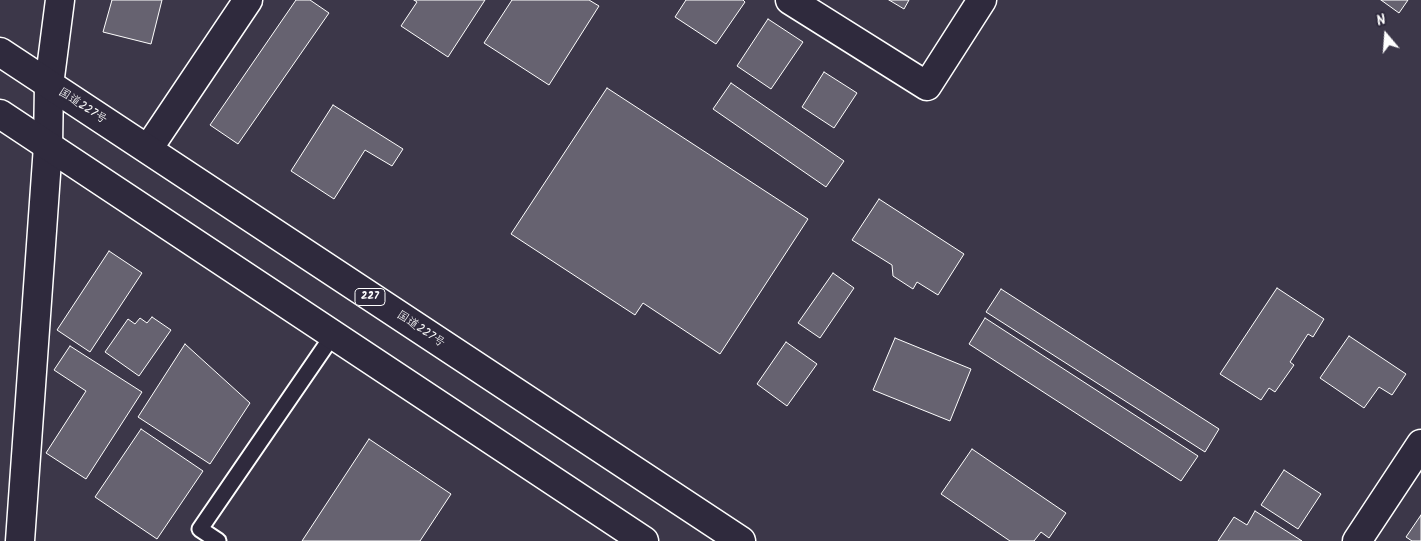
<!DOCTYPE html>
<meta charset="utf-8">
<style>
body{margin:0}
#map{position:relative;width:1421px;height:541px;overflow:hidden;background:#3c3749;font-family:Kalam,sans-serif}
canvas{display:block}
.north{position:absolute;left:1361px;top:10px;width:50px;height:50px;-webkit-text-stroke:4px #2f2a3d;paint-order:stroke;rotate:342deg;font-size:14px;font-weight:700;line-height:20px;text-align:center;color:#fff}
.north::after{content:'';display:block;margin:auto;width:18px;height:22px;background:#fff;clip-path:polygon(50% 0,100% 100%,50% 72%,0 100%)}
</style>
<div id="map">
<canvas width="1421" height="541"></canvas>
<div class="north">N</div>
</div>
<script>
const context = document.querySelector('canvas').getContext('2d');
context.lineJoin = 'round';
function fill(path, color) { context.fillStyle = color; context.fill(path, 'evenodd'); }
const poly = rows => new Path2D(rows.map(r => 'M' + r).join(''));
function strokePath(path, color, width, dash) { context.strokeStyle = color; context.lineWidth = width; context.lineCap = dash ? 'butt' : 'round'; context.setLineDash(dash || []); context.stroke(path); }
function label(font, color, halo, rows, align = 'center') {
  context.font = font + ' Kalam,"Klee One",sans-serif'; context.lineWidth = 5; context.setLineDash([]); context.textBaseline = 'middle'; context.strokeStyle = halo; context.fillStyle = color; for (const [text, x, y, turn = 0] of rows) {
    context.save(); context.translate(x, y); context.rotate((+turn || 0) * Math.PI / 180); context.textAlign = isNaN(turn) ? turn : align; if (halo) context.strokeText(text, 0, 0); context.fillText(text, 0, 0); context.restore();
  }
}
const building = poly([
 [112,0,162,0,151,44,103,32,112,0],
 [296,0,310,0,329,13,238,144,210,125,296,0],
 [414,0,485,0,448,57,401,26,417,2,414,0],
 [512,0,589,0,599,6,549,85,484,43,512,0],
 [686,0,743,0,745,2,716,44,675,17,686,0],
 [889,0,909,0,904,9,889,0],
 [1381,0,1408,0,1399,13,1381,0],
 [768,19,803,42,771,89,737,66,768,19],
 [824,72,857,93,834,128,802,107,824,72],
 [731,83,844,161,826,187,713,109,731,83],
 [607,88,808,219,720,354,643,303,635,315,511,234,607,88],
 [333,105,403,149,392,166,365,150,334,199,291,171,333,105],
 [879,199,964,254,938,295,917,282,913,289,893,276,892,265,852,240,879,199],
 [109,251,142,273,90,352,57,330,109,251],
 [833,273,854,288,820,338,798,323,833,273],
 [1277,288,1324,319,1313,337,1308,334,1290,362,1294,365,1275,392,1269,388,1261,400,1220,374,1277,288],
 [1001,289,1219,429,1205,452,986,312,1001,289],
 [152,317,171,330,139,376,105,352,128,319,135,324,140,318,147,323,152,317],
 [985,318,1198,456,1181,481,969,344,985,318],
 [1349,336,1406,374,1392,395,1379,387,1364,408,1320,378,1349,336],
 [895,338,971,369,950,421,873,390,895,338],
 [786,342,817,364,787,406,757,384,786,342],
 [185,344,250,403,210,464,138,417,185,344],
 [70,346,142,392,86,479,46,453,86,391,54,370,70,346],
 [141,429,203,471,157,539,95,497,141,429],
 [369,439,451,494,420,541,302,541,369,439],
 [972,449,1066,513,1049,538,1041,532,1034,541,1010,541,941,494,972,449],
 [1284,470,1321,494,1298,529,1261,505,1284,470],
 [1255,511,1302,541,1218,541,1234,517,1247,525,1255,511],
 [1421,515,1421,541,1412,541,1406,537,1421,515]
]);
fill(building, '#666270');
strokePath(building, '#fff', 1);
const lane = poly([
 [218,541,200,529,333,335]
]);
const street = poly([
 [790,0,927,86,982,0],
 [148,149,248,0],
 [20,541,48,146,49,85,60,0],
 [1357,541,1421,444]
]);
const highway = poly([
 [0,52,741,541],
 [0,114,644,541]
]);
strokePath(lane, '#fff', 19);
strokePath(street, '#fff', 31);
strokePath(highway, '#fff', 31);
strokePath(lane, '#2f2a3d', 15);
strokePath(street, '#2f2a3d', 28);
strokePath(highway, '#2f2a3d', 28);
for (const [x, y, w] of [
 [370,297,30]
]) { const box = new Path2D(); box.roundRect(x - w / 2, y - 8.5, w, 17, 4); context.fillStyle = '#2f2a3d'; context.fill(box); strokePath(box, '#fff', 1); }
label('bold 11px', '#fff', null, [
 ["227",370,297]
]);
label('12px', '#fff', '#2f2a3d', [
 ["国道227号",82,107,33],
 ["国道227号",420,330,34]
]);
</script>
